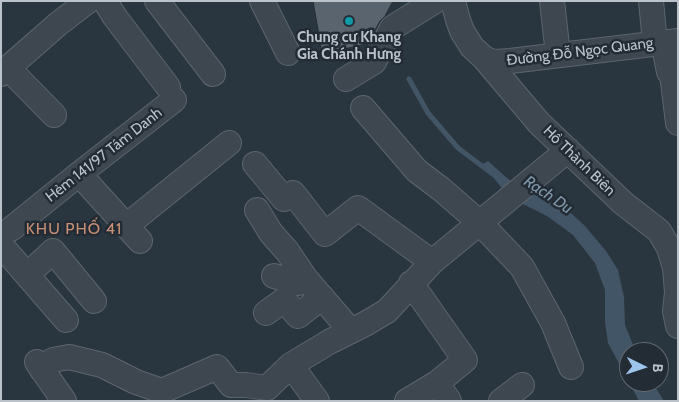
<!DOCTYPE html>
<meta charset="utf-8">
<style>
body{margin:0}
#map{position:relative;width:679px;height:402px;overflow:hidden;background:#2a363f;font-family:Cabin,sans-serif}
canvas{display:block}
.frame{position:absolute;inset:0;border:2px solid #bbc2ca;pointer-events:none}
.north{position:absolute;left:619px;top:342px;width:50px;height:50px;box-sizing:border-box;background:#232c35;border:1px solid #606871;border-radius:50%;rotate:94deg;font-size:14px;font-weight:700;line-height:20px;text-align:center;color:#bbc2ca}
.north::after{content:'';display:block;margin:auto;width:18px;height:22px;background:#9dc5ec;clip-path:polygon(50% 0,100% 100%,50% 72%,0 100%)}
</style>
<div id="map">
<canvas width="679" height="402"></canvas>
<div class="frame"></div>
<div class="north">B</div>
</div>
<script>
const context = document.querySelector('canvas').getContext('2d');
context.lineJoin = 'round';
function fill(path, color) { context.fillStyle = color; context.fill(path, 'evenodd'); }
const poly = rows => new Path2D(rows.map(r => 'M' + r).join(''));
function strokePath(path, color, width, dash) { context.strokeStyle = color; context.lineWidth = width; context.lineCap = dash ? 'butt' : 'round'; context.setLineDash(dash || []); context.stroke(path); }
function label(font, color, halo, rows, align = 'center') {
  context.font = font + ' Cabin,sans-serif'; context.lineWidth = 5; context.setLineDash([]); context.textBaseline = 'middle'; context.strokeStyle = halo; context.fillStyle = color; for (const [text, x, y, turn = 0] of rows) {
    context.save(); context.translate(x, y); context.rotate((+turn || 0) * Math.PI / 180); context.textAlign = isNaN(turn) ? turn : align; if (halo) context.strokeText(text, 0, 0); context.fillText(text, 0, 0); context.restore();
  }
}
fill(poly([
 [488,161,515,185,565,208,584,225,606,251,618,270,624,297,625,325,636,352,629,352,629,382,608,343,605,322,605,290,595,263,573,235,547,216,517,201,500,186,483,164],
 [629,382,652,382,664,401,639,401]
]), '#425566');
strokePath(poly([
 [409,79,428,113,458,148,494,175]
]), '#425566', 5);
const building = poly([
 [313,1,393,1,385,16,380,21,375,30,362,33,364,45,322,53,313,1]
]);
fill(building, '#59646f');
strokePath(building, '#252e37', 1);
const minor = poly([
 [105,1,115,17,168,87],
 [157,1,213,74],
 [262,1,288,53],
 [453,1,458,20,462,31,472,47,484,58,539,123,623,203,659,231,669,248,675,268,677,292,675,311,678,326],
 [552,1,558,55],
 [651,1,655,43],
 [663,42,669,72,672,76,673,82,678,123],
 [484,58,490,61,497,62,510,61,678,41],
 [8,68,54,115],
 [1,74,58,24,88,1],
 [346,79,374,62,392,28,435,1],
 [363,108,417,171,441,189,479,222,522,267,553,323,571,367],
 [255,164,284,199,293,193,325,234,358,208,432,262],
 [79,174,140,241],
 [257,210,271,233,287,251,306,279],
 [126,226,229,143],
 [11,229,79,174,174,100],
 [1,245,66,320],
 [27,275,53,251,94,301],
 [274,276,298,283,306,279,351,331],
 [411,283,465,360,437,383,449,401],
 [266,313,284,300,298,316,322,297],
 [37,362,64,401],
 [291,365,317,401],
 [42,370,53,360,69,357,102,365,136,382,162,391,217,367,231,385,246,385,267,388,291,365,329,342,365,324,387,311,432,262,568,150],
 [407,401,437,383],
 [501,401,522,385]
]);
strokePath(minor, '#5c656d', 26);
strokePath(minor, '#3e474f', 24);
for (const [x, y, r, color] of [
 [349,21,5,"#0f9aa8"]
]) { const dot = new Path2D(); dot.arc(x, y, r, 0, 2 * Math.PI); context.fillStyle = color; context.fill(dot); strokePath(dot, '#232c35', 2); }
label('bold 15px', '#bbc2ca', '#232c35', [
 ["Chung cư Khang",349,38],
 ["Gia Chánh Hưng",349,55]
]);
label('15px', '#bbc2ca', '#232c35', [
 ["Đường Đỗ Ngọc Quang",580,52,-7],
 ["Hẻm 141/97 Tám Danh",104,155,-38],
 ["Hồ Thành Biên",579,161,44]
]);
label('italic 16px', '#7f96a9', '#232c35', [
 ["Rạch Du",548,195,34]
]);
context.letterSpacing = '1px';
label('16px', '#c99076', '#232c35', [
 ["KHU PHỐ 41",74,229]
]);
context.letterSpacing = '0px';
</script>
